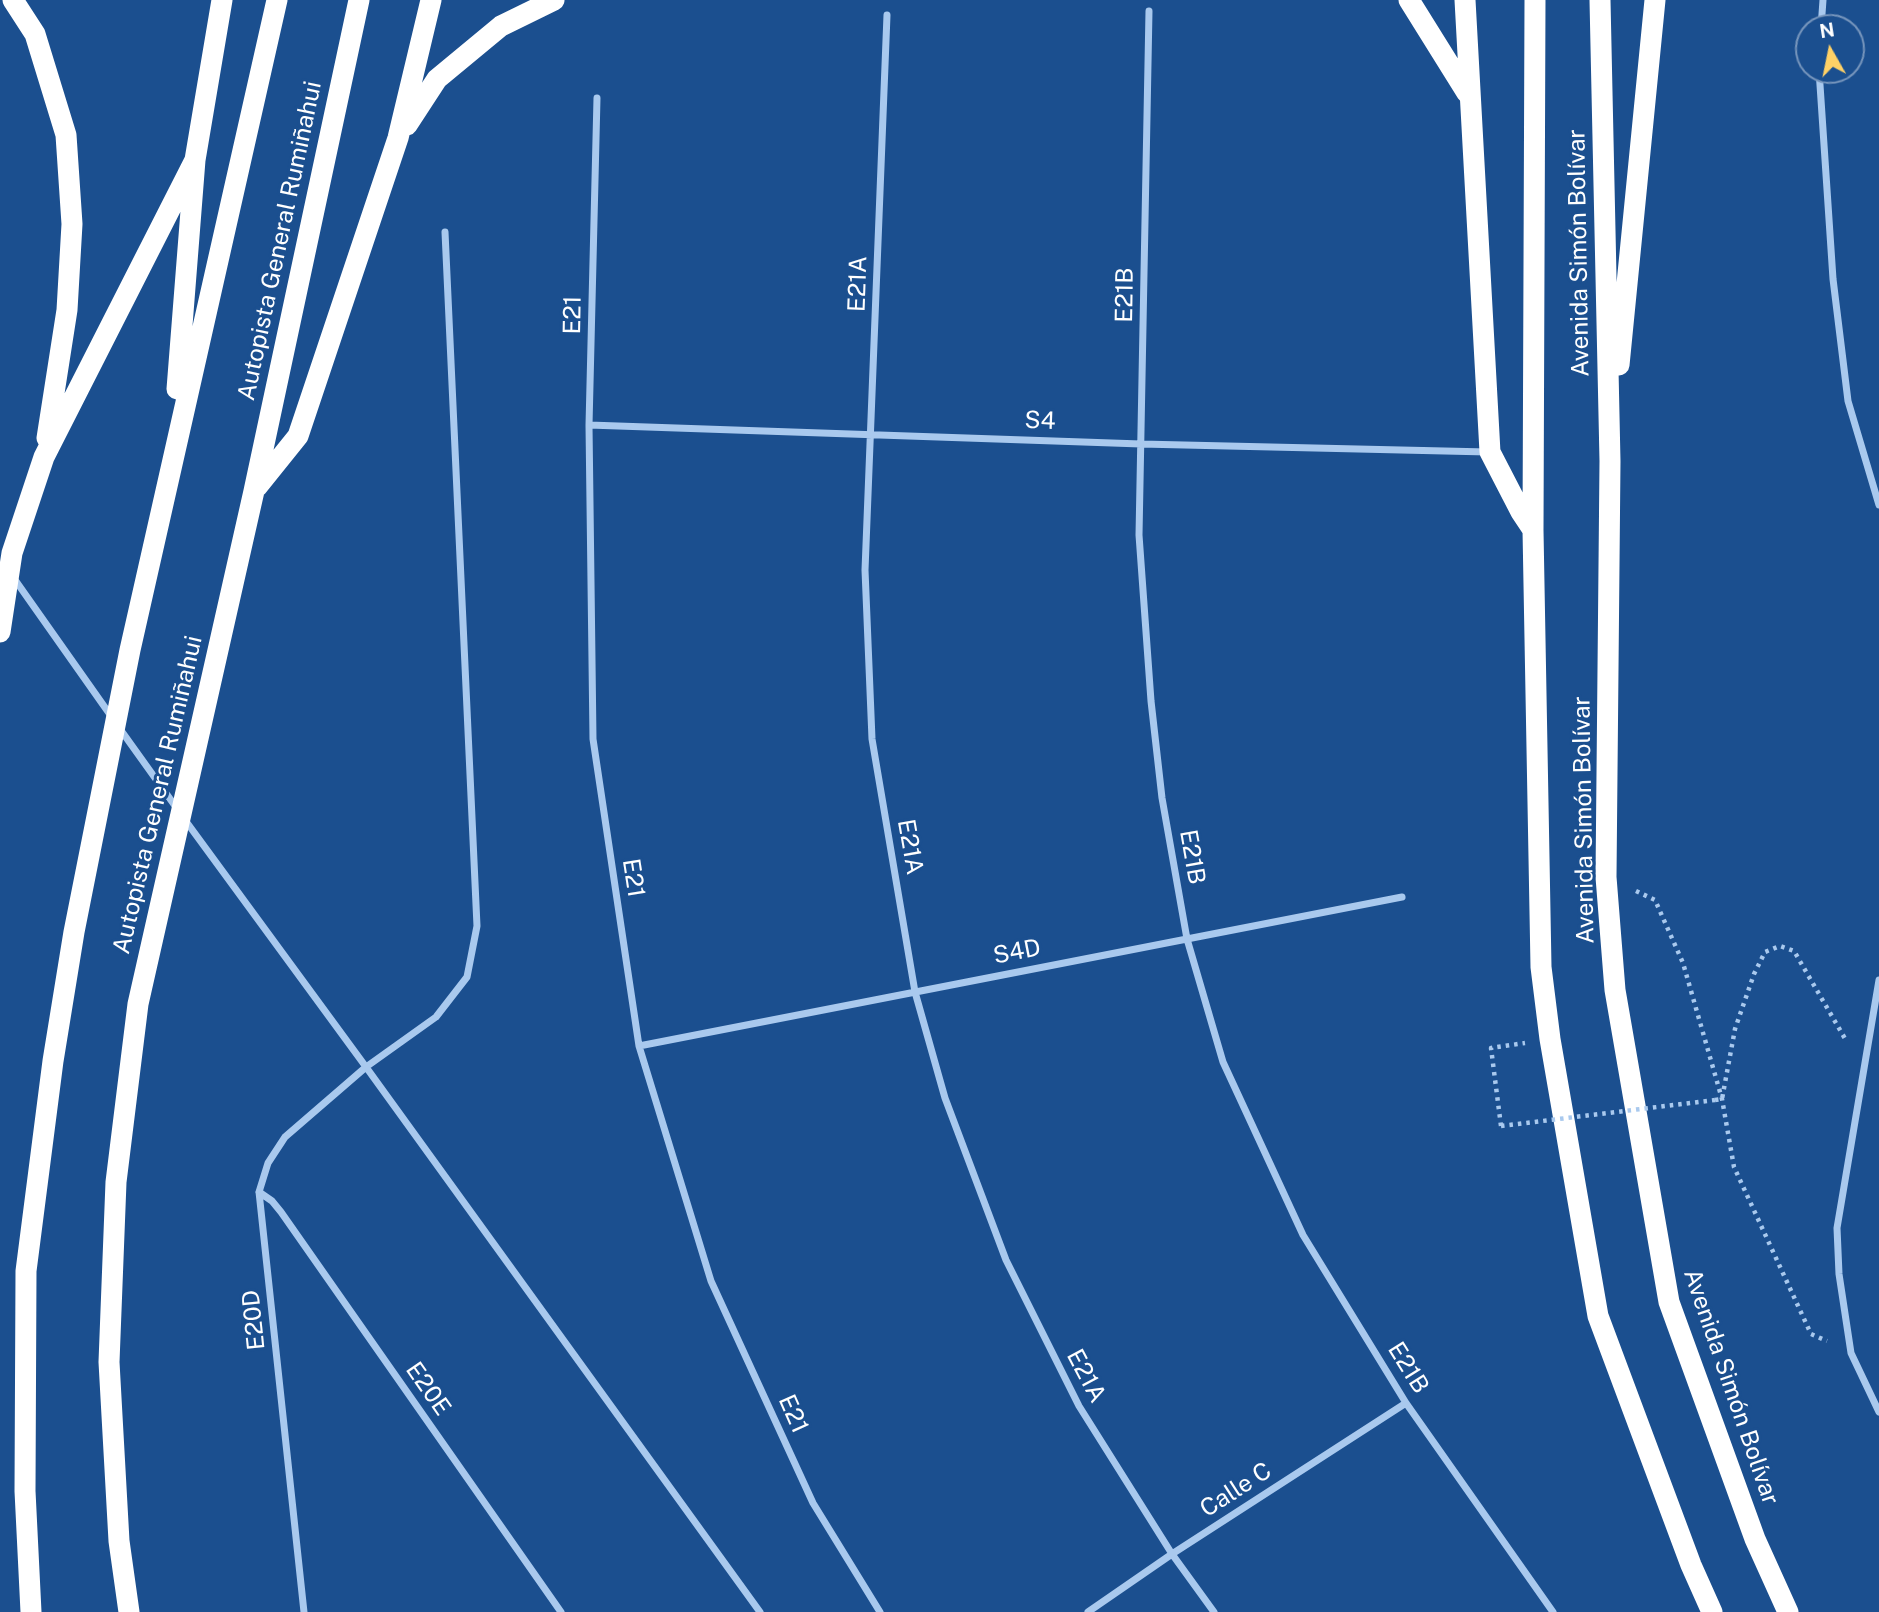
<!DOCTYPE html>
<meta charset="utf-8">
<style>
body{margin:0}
#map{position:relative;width:1879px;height:1612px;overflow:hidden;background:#1b4f8f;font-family:"Public Sans",sans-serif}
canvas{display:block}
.north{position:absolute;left:1795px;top:14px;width:70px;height:70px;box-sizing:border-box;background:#1b4f8f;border:2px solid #7695bc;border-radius:50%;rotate:351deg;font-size:19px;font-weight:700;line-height:28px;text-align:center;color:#fff}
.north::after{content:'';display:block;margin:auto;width:24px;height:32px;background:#ffd166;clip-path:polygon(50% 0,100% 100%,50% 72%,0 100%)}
</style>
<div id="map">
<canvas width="1879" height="1612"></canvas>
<div class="north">N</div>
</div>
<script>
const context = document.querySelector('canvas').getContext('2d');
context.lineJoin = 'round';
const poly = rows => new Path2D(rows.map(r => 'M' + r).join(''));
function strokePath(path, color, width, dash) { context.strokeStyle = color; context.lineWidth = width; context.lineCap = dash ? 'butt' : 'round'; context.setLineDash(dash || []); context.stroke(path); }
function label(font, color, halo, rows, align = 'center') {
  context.font = font + ' "Public Sans",sans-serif'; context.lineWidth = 6; context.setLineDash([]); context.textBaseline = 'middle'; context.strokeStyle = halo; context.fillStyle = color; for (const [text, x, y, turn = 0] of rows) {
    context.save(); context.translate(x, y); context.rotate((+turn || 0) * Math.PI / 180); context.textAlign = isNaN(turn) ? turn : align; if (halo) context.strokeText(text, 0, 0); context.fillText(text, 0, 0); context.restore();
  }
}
strokePath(poly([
 [1636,891,1655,900,1683,963,1722,1099,1734,1167,1811,1334,1827,1341],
 [1715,1100,1722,1099,1735,1029,1754,974,1765,952,1780,946,1794,951,1847,1042],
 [1501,1126,1491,1048,1525,1043]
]), '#a9c9ee', 4.5, [3.5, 5]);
strokePath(poly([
 [1149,11,1139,535,1151,701,1162,798,1187,939,1223,1062,1303,1235,1406,1403,1553,1612],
 [887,15,865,570,872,739,915,992,945,1098,1006,1260,1079,1406,1172,1554,1214,1612],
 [1821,28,1823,0],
 [1819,70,1833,279,1848,401,1879,505],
 [597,98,589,425,593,739,639,1046,711,1281,813,1503,880,1612],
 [589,425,1141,444,1488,452],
 [13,577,111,716],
 [120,729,178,810],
 [185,820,366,1067,760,1612],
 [1879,980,1837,1228,1839,1274,1851,1353,1879,1412],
 [639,1046,1402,897],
 [259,1192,272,1201,281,1212,561,1612],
 [304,1612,259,1192,268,1163,285,1137,366,1067,436,1017,467,977,477,926,445,232],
 [1088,1612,1172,1554,1406,1403]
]), '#a9c9ee', 7);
strokePath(poly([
 [13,0,35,34,66,135,72,224,67,310,47,438],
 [1409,0,1467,93],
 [1465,0,1490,452,1521,512,1533,530],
 [1535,0,1533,530,1541,967,1550,1039,1598,1316,1691,1565,1712,1612],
 [1600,0,1610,461,1606,877,1615,990,1669,1302,1755,1539,1788,1612],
 [407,125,437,79,501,26,554,0],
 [1619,365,1655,0],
 [177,389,195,160,222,0],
 [257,487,298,436,398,138,431,0],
 [0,632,12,553,44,457,195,160],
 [31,1612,25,1491,26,1271,53,1061,74,932,130,650,277,0],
 [129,1612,119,1541,109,1362,116,1182,138,1004,254,491,359,0]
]), '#fff', 21);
strokePath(poly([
 [1501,1126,1715,1100]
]), '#a9c9ee', 4.5, [3.5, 5]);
label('24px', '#fff', '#1b4f8f', [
 ["Autopista General Rumiñahui",280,241,-78],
 ["Avenida Simón Bolívar",1579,253,-91],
 ["E21A",858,284,-88],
 ["E21B",1125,295,-89],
 ["E21",573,315,-89],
 ["S4",1040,421,2],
 ["Autopista General Rumiñahui",158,795,-77],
 ["Avenida Simón Bolívar",1584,820,-91],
 ["E21A",910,847,80],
 ["E21B",1192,857,80],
 ["E21",633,878,81],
 ["S4D",1017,952,-11],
 ["E20D",254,1320,-96],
 ["E21B",1408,1368,58],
 ["E21A",1086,1376,62],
 ["Avenida Simón Bolívar",1731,1387,71],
 ["E20E",428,1389,55],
 ["E21",793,1414,66],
 ["Calle C",1236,1490,-33]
]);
</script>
